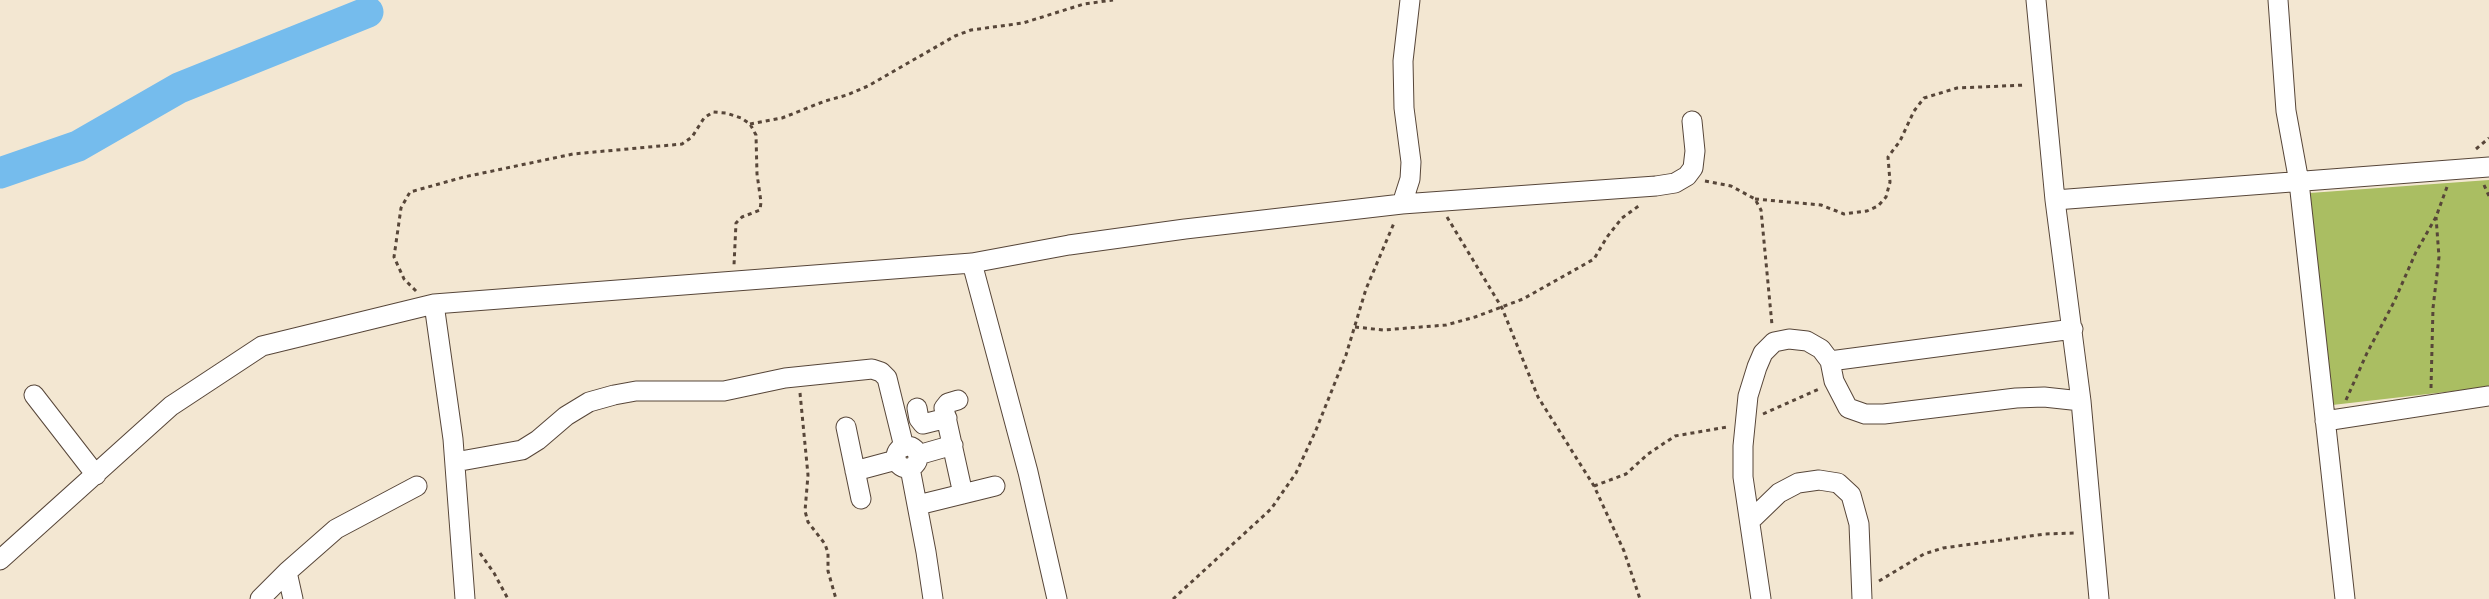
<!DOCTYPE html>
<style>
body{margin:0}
canvas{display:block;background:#f3e7d2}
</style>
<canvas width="2489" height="599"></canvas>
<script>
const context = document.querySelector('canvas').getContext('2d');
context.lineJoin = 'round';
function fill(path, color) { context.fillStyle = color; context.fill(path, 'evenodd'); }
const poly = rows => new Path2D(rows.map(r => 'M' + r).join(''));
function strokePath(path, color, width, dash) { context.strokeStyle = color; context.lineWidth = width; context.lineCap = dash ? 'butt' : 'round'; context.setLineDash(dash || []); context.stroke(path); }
fill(poly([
 [2489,180,2489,387,2315,407,2296,194]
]), '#aabe62');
strokePath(poly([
 [0,173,78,146,179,88,368,12]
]), '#75bced', 31);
const minor = poly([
 [2036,0,2055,200,2081,401,2099,599],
 [2278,0,2286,111,2299,182,2345,599],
 [2055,200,2489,167],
 [1402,204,1410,179,1411,162,1404,108,1403,61,1410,0],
 [972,263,1028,472,1057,599],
 [434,304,453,439,465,599],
 [1830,361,2073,329],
 [34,395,96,475],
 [958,400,948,403,944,408,963,494],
 [917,408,919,419,923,424,947,418],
 [2325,421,2489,396],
 [846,427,861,499],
 '896 457a11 11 0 1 1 22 0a11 11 0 1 1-22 0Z',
 [918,455,953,445],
 [455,462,522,450,538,440,566,416,589,402,614,395,636,391,724,391,785,378,872,369,881,372,887,378,904,447],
 [910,468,926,552,933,599],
 [855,471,896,460],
 [918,505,995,486],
 [1750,521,1779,493,1798,483,1819,480,1838,483,1851,495,1859,524,1862,599],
 [0,560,171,406,262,346,434,304,972,263,1069,245,1185,229,1402,204,1656,186,1675,183,1687,176,1693,168,1695,151,1692,121],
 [287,572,293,599],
 [260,599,287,572,336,529,417,486],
 [1761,599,1743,477,1743,446,1748,396,1757,367,1763,353,1774,342,1789,339,1807,341,1821,349,1830,361,1834,381,1848,408,1865,414,1884,414,2016,398,2044,397,2081,401]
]);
strokePath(minor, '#574639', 21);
strokePath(poly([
 [750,124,782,118,825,101,847,95,868,86,955,36,971,30,1023,23,1084,4,1113,0],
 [2476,149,2489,138],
 [1705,181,1731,186,1755,199,1761,210,1772,325],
 [2484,185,2489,196],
 [1755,199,1821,205,1844,214,1867,211,1878,206,1886,197,1890,182,1888,157,1900,141,1914,111,1924,98,1957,88,2026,85],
 [1447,217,1502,308,1538,397,1594,486,1624,551,1640,599],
 [416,291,404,279,394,257,401,208,410,192,464,177,573,154,682,144,692,137,704,118,713,112,726,113,741,118,750,124,756,135,757,174,761,202,760,210,742,217,736,223,734,265],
 [1355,327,1383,330,1446,325,1475,317,1523,299,1594,259,1607,237,1622,218,1640,205],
 [2431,388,2433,308,2439,257,2436,217],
 [800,393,808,475,805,511,808,522,825,544,828,553,828,571,836,599],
 [2346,400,2367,353,2394,302,2416,252,2436,217,2447,187],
 [1763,414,1819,389],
 [1594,486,1626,474,1648,454,1675,436,1727,427],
 [480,553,494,573,508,599],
 [1879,581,1924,554,1943,548,2045,534,2075,533],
 [1173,599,1271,509,1296,473,1316,430,1346,355,1366,289,1394,223]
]), '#574639', 3, [4, 4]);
strokePath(minor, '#fff', 19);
</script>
